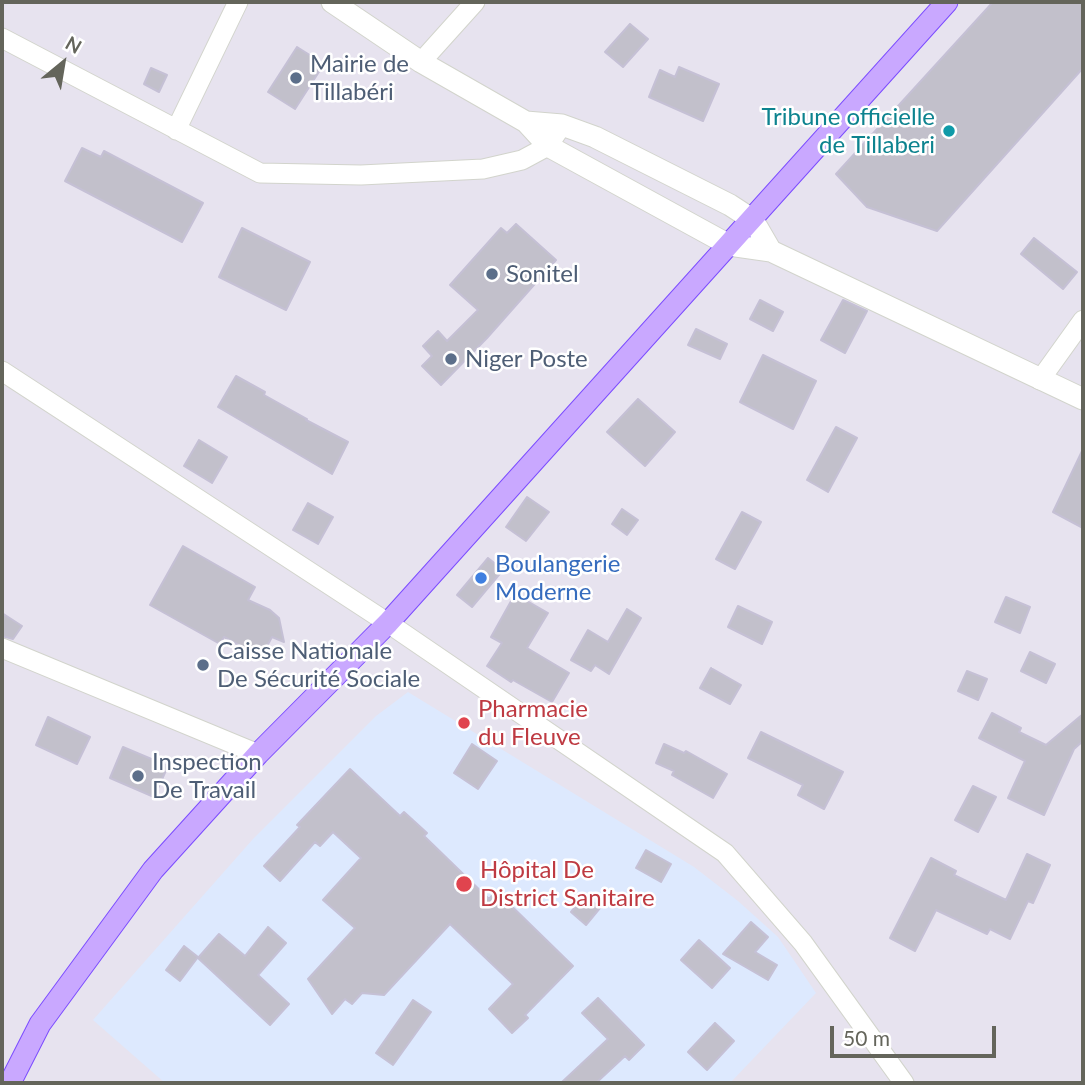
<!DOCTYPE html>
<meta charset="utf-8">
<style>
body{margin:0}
#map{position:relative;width:1085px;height:1085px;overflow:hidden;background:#e7e3ef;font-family:Lato,sans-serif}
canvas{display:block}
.frame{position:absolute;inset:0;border:4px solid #64655b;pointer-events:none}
.north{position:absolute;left:28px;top:28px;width:70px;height:70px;-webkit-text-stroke:5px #fff;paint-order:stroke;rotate:30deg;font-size:19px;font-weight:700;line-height:28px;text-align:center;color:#64655b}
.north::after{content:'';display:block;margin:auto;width:24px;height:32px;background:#64655b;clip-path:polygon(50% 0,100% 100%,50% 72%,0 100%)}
.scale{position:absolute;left:830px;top:1026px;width:166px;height:32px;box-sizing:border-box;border:4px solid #64655b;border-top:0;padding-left:9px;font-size:21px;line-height:24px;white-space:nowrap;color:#64655b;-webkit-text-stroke:5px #fff;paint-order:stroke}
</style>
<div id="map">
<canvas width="1085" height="1085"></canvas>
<div class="frame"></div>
<div class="north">N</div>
<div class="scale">50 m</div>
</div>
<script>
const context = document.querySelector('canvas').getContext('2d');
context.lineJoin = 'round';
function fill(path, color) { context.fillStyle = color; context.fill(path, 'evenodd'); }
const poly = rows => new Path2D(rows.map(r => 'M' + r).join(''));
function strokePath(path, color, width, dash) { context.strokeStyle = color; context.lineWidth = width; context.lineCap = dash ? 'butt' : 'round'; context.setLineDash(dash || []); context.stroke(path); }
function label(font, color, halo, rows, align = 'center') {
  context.font = font + ' Lato,sans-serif'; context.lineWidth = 5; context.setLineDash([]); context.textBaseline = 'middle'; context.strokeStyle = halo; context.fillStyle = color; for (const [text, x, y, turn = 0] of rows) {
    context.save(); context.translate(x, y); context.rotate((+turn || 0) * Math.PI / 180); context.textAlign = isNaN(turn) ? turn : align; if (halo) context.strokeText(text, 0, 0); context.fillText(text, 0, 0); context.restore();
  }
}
fill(poly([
 [408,692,694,867,738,901,778,937,816,993,730,1083,165,1083,93,1020,253,839,376,716]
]), '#dde9fe');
const building = poly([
 [993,2,1083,2,1083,68,937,231,867,207,836,174,993,2],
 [630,24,648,39,623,67,605,52,630,24],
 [297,47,324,64,295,109,268,92,297,47],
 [679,67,719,84,703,121,649,97,660,70,675,77,679,67],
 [151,68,167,75,159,92,144,84,151,68],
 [82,148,101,157,104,151,203,203,182,242,65,181,82,148],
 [516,224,556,260,487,338,441,385,422,366,432,356,423,346,438,331,447,341,478,310,450,285,501,228,507,233,516,224],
 [242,228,310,262,286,310,219,277,242,228],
 [1034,238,1077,272,1063,289,1021,254,1034,238],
 [760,300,783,312,773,331,750,319,760,300],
 [843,300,867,311,845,353,821,340,843,300],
 [696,329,727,344,720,359,688,345,696,329],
 [763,355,816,381,793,429,740,402,763,355],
 [236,376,265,392,264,395,307,419,306,420,348,442,332,474,218,407,236,376],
 [638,399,675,432,645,466,607,432,638,399],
 [836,427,857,438,828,492,807,480,836,427],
 [199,440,227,457,212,483,184,466,199,440],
 [1083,449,1083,528,1053,512,1083,449],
 [527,497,549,512,526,541,506,527,527,497],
 [308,503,333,517,318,544,293,530,308,503],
 [622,509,638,520,627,535,612,524,622,509],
 [742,512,761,522,735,569,716,559,742,512],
 [183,546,255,587,248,600,270,610,279,618,284,642,272,637,266,648,257,651,246,649,224,637,220,644,150,605,183,546],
 [488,558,503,570,472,607,457,595,488,558],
 [515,594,548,613,527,648,569,673,552,702,513,680,511,682,487,666,502,643,491,637,515,594],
 [1006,597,1030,607,1020,633,995,622,1006,597],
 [738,606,772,622,762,644,728,627,738,606],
 [627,609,641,618,609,674,595,665,591,671,571,660,588,630,608,642,627,609],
 [2,613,22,626,13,639,2,636,2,613],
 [1030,652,1055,664,1046,683,1021,671,1030,652],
 [711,668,741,685,730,704,700,688,711,668],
 [967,671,987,679,978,700,958,691,967,671],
 [992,713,1021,728,1019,732,1046,745,1083,714,1083,741,1074,749,1044,815,1008,798,1025,761,979,738,992,713],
 [48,717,90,737,77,764,36,745,48,717],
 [761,732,843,772,824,809,798,795,803,785,748,758,761,732],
 [472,744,497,761,478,789,454,773,472,744],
 [664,744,684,753,686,751,727,774,713,798,672,775,674,771,656,763,664,744],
 [123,747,168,766,154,797,110,778,123,747],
 [350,769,400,816,404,812,427,833,424,836,489,899,496,891,573,966,525,1015,528,1018,512,1033,489,1009,513,984,450,924,384,995,362,993,352,1004,345,999,332,1014,308,979,355,928,323,900,361,858,333,832,320,846,315,842,280,881,264,866,300,827,297,825,350,769],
 [973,786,996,797,978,832,955,820,973,786],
 [646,850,671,864,661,882,636,868,646,850],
 [1027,854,1050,865,1033,903,1028,901,1010,939,990,929,987,934,936,910,915,951,890,938,931,858,956,871,954,875,1006,900,1027,854],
 [585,895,600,908,586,925,571,912,585,895],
 [751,922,768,937,755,952,777,965,768,980,723,954,751,922],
 [268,927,286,943,258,975,289,1004,270,1025,198,958,219,934,245,956,268,927],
 [699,940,730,968,712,988,681,960,699,940],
 [184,946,198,957,180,981,166,970,184,946],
 [598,998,644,1045,629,1060,625,1056,596,1083,561,1083,608,1039,582,1013,598,998],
 [413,1000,431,1012,393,1065,376,1053,413,1000],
 [715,1023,734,1041,707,1070,688,1052,715,1023]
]);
fill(building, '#c2c0cb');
strokePath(building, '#c5c0d5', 2);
const minor = poly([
 [2,38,260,173,361,175,483,169,522,160,548,146,562,125],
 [421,62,475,2],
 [176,130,238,2],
 [2,371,388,623,725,853,803,943,904,1083],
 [1040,380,1083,320],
 [2,648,258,754]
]);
const tertiary = poly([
 [332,2,421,62,526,122,548,146,729,245,771,251,1083,399],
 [526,122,562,125,595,137,730,205,753,220,771,251]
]);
const primary = poly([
 [10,1083,40,1024,153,870,258,754,388,623,947,2]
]);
strokePath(minor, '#d2d4cc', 21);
strokePath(tertiary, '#d2d4cc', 23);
strokePath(primary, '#7b4cff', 23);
strokePath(minor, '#fff', 19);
strokePath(tertiary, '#fff', 21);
strokePath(primary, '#c9a8ff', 21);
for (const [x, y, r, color] of [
 [296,78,7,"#5c6f8a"],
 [949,131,7,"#0f9aa8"],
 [492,274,7,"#5c6f8a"],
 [451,359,7,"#5c6f8a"],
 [481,578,7,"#3f7fe0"],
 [203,665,7,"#5c6f8a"],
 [464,723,7,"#e0444e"],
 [138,776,7,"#5c6f8a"],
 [464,884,9,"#e0444e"]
]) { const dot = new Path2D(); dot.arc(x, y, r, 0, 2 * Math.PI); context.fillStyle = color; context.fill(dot); strokePath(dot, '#fff', 2.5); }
label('24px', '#4e5e75', '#fff', [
 ["Mairie de",310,64],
 ["Tillabéri",310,92],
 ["Sonitel",506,274],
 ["Niger Poste",465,359],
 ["Caisse Nationale",217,651],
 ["De Sécurité Sociale",217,679],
 ["Inspection",152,762],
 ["De Travail",152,790]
], 'left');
label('24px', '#0d838f', '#fff', [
 ["Tribune officielle",935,117],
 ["de Tillaberi",935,145]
], 'right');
label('24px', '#366cbe', '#fff', [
 ["Boulangerie",495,564],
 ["Moderne",495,592]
], 'left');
label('24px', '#be3a42', '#fff', [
 ["Pharmacie",478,709],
 ["du Fleuve",478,737],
 ["Hôpital De",480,870],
 ["District Sanitaire",480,898]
], 'left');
</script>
